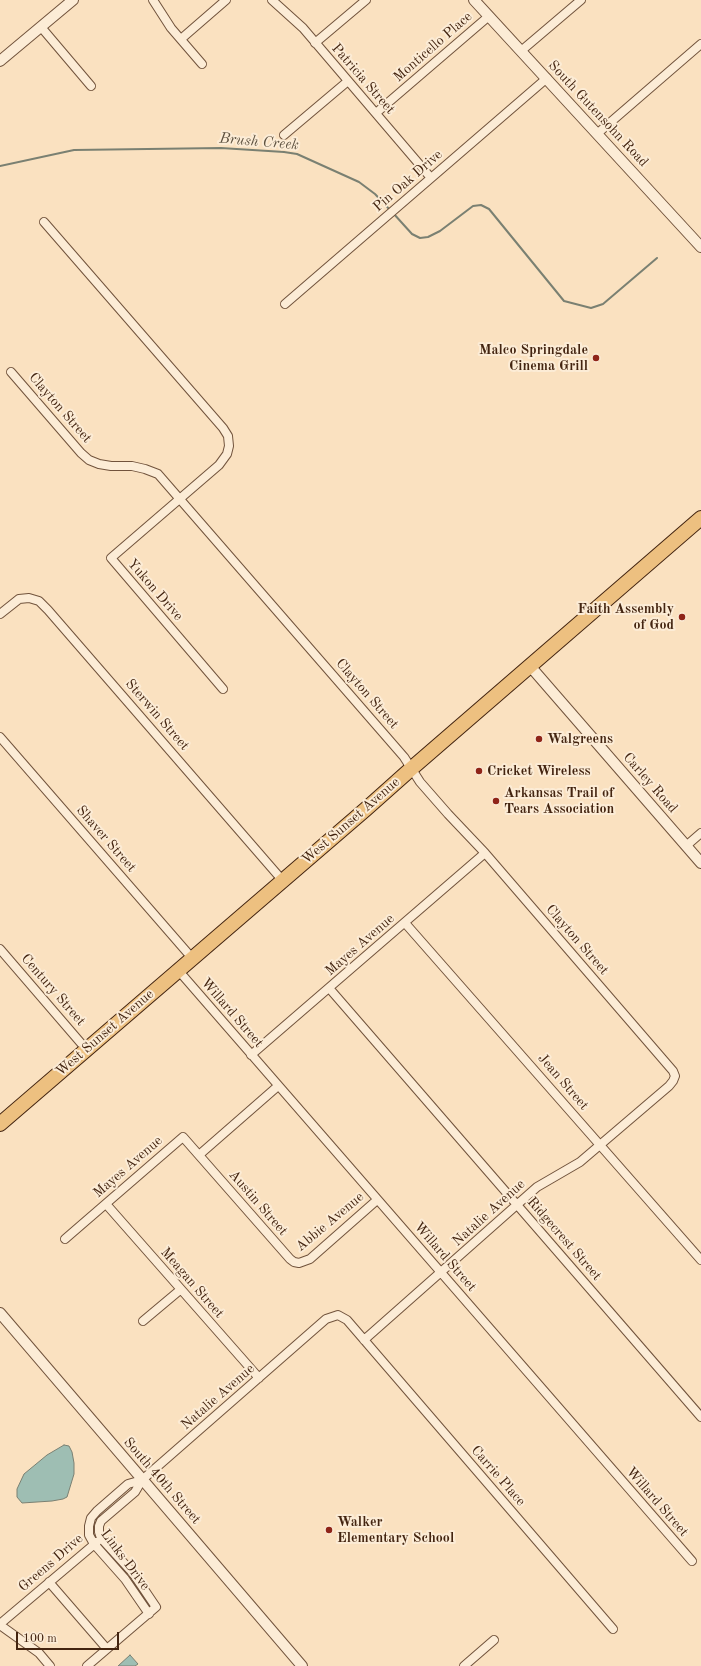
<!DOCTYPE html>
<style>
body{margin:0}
#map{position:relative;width:701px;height:1666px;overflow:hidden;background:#fae1c0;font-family:"Old Standard TT",serif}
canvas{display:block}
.scale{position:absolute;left:16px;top:1632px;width:103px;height:18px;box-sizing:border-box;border:2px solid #432410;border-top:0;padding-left:5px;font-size:12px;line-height:14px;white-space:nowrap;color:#432410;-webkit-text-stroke:3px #fcecd6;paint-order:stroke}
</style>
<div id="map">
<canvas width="701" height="1666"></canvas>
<div class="scale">100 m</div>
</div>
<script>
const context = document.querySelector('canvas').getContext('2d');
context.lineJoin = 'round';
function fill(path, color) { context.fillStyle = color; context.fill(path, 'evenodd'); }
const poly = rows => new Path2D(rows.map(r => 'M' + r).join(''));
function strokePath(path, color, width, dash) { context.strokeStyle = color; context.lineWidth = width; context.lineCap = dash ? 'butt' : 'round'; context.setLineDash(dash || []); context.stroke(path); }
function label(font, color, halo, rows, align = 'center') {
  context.font = font + ' "Old Standard TT",serif'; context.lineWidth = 4; context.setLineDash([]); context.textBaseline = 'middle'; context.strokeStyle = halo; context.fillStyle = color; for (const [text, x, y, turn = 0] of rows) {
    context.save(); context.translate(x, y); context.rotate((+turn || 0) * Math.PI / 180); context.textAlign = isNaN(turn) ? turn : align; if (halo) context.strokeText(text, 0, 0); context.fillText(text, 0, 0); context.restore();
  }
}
const water = poly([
 [64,1445,69,1446,72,1452,74,1463,74,1474,67,1497,63,1499,52,1501,22,1503,17,1497,17,1489,24,1474,47,1455,64,1445],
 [130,1655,138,1664,135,1666,118,1666,130,1655]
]);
fill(water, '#9ebeb3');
strokePath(water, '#7a8072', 1);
strokePath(poly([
 [0,166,74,150,221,148,284,152,297,154,359,182,375,194,390,210],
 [393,213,412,234,420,238,428,237,440,231,473,206,481,205,489,209,564,301,591,308,603,304,657,258]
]), '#7a8072', 2);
const minor = poly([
 [153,0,171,28,202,64],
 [272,0,303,28,431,178],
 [41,27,91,86],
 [181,39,226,0],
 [315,43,366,0],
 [521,51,581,0],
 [376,113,489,16],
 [598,133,701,44],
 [284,135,348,81],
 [44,222,223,428,228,436,229,446,227,454,219,465,111,558,223,689],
 [285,304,547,78],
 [11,372,81,453,89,460,99,464,111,466,132,466,145,469,158,474,404,757,420,782,448,814,485,853,673,1071,675,1076,673,1081,669,1086,580,1162,537,1187,364,1340],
 [0,614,19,599,29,598,39,601,48,610,283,881],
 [0,737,192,958],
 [686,846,701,833],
 [405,923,701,1260],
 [0,949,86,1049],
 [178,970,692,1561],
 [329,988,701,1417],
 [251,1055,485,853],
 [199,1155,278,1086],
 [106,1204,259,1378],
 [65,1239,183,1137,290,1259,294,1262,299,1263,310,1259,377,1200],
 [143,1321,180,1290],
 [142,1480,128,1484,97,1511,91,1518,89,1526,89,1535,94,1544,125,1579,149,1614],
 [49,1582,107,1649],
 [0,1624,97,1542],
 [0,1625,39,1653,50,1666],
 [87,1666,156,1607,133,1573,101,1538,99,1532,99,1526,101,1521,135,1492,142,1480,326,1319,338,1315,347,1320,613,1629],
 [464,1666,494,1640]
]);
const tertiary = poly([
 [474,0,701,247],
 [0,61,73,0],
 [530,666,701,863],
 [0,1313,302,1666]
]);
const trunk = poly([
 [0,1124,366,809,412,768,701,518]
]);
strokePath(minor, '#71533c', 10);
strokePath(tertiary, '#71533c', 12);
strokePath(trunk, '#432410', 16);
strokePath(minor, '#fcecd6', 8);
strokePath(tertiary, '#fcecd6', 10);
strokePath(trunk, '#edc080', 14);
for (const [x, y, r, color] of [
 [596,358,4,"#8f2418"],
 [682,617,4,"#8f2418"],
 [539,739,4,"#8f2418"],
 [479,771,4,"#8f2418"],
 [496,801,4,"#8f2418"],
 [329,1530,4,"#8f2418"]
]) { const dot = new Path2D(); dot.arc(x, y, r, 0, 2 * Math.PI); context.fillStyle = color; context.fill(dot); strokePath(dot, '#fcecd6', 1.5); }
label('14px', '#432410', '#fcecd6', [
 ["Monticello Place",433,47,-41],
 ["Patricia Street",363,79,49],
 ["South Gutensohn Road",598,114,47],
 ["Pin Oak Drive",408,181,-41],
 ["Clayton Street",60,408,49],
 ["Yukon Drive",155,590,49],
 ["Clayton Street",367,694,49],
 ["Sterwin Street",157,715,49],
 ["Carley Road",650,783,49],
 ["West Sunset Avenue",351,821,-41],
 ["Shaver Street",106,839,49],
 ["Clayton Street",577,940,49],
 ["Mayes Avenue",360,945,-41],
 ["Century Street",53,990,49],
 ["Willard Street",232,1013,49],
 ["West Sunset Avenue",105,1033,-41],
 ["Jean Street",563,1082,49],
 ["Mayes Avenue",128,1167,-41],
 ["Austin Street",258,1203,49],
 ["Natalie Avenue",489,1213,-42],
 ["Abbie Avenue",330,1222,-40],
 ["Ridgecrest Street",564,1239,49],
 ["Willard Street",445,1257,49],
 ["Meagan Street",192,1283,49],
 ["Natalie Avenue",218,1397,-41],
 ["Carrie Place",498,1476,49],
 ["South 40th Street",162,1481,49],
 ["Willard Street",657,1502,49],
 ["Links Drive",125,1560,53],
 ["Greens Drive",51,1563,-41]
]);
label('bold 14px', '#432410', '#fcecd6', [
 ["Malco Springdale",588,350,"right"],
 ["Cinema Grill",588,366,"right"],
 ["Faith Assembly",674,609,"right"],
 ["of God",674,625,"right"],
 ["Walgreens",547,739],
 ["Cricket Wireless",487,771],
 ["Arkansas Trail of",504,793],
 ["Tears Association",504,809],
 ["Walker",337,1522],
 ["Elementary School",337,1538]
], 'left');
label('italic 15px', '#5e5241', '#fcecd6', [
 ["Brush Creek",259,142,5]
]);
</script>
